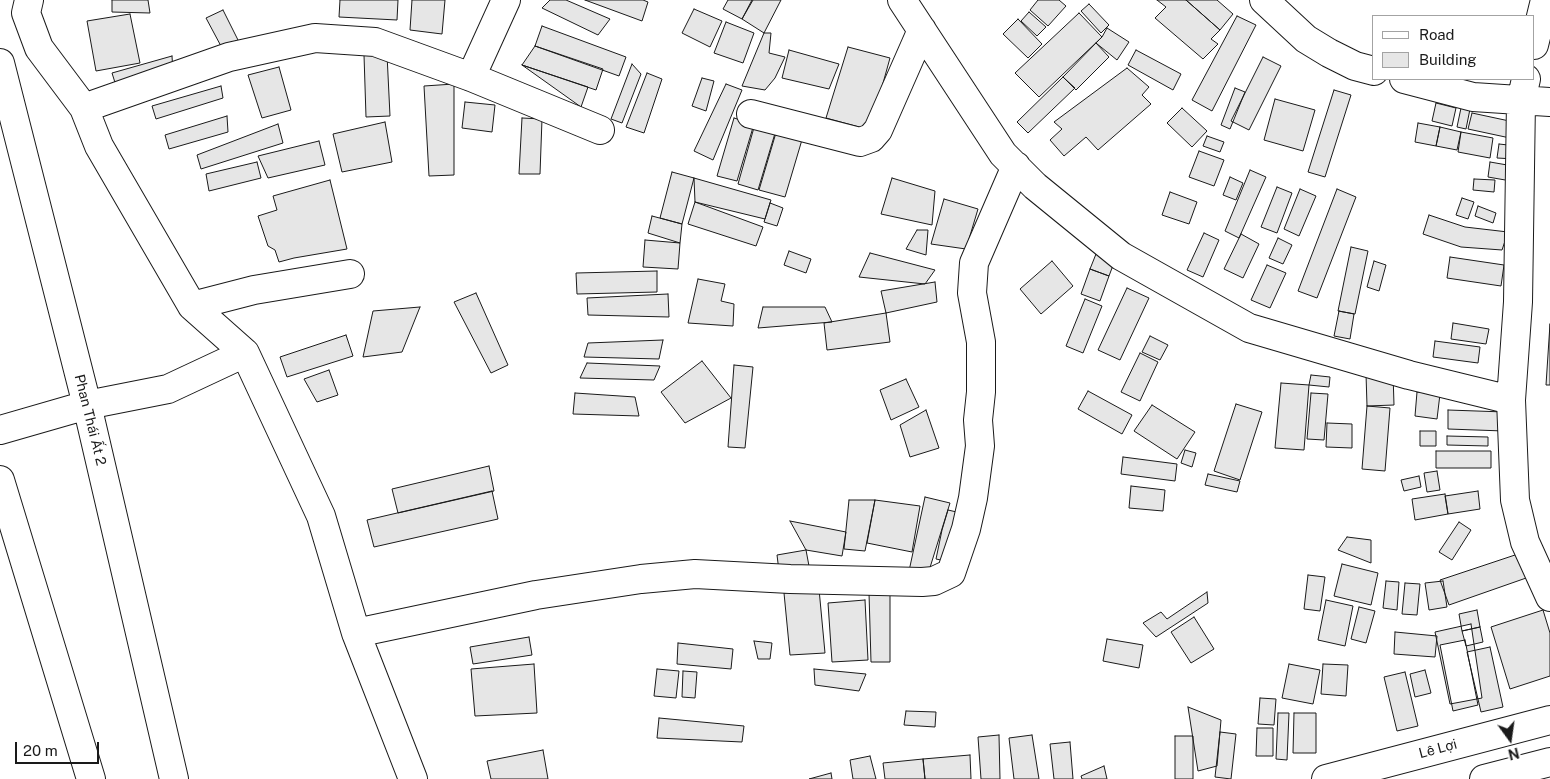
<!DOCTYPE html>
<meta charset="utf-8">
<style>
body{margin:0}
#map{position:relative;width:1550px;height:779px;overflow:hidden;background:#fff;font-family:"Public Sans",sans-serif}
canvas{display:block}
.legend{position:absolute;left:1372px;top:15px;width:162px;height:65px;box-sizing:border-box;background:#fff;border:1px solid #a3a3a3;margin:0;padding:6px 9px;list-style:none;font-size:15px;color:#1a1a1a}
.legend li{display:flex;align-items:center;gap:10px;height:25px}
.legend b{width:25px;border:1px solid #a3a3a3}
.north{position:absolute;left:1485px;top:714px;width:50px;height:50px;-webkit-text-stroke:4px #fff;paint-order:stroke;rotate:166deg;font-size:14px;font-weight:700;line-height:20px;text-align:center;color:#1a1a1a}
.north::after{content:'';display:block;margin:auto;width:18px;height:22px;background:#1a1a1a;clip-path:polygon(50% 0,100% 100%,50% 72%,0 100%)}
.scale{position:absolute;left:15px;top:742px;width:84px;height:22px;box-sizing:border-box;border:2px solid #1a1a1a;border-top:0;padding-left:6px;font-size:15px;line-height:18px;white-space:nowrap;color:#1a1a1a;-webkit-text-stroke:4px #fff;paint-order:stroke}
</style>
<div id="map">
<canvas width="1550" height="779"></canvas>
<ul class="legend">
<li><b style="height:6px;background:#fff"></b>Road</li>
<li><b style="height:14px;background:#e6e6e6"></b>Building</li>
</ul>
<div class="north">N</div>
<div class="scale">20 m</div>
</div>
<script>
const context = document.querySelector('canvas').getContext('2d');
context.lineJoin = 'round';
function fill(path, color) { context.fillStyle = color; context.fill(path, 'evenodd'); }
const poly = rows => new Path2D(rows.map(r => 'M' + r).join(''));
function strokePath(path, color, width, dash) { context.strokeStyle = color; context.lineWidth = width; context.lineCap = dash ? 'butt' : 'round'; context.setLineDash(dash || []); context.stroke(path); }
function label(font, color, halo, rows, align = 'center') {
  context.font = font + ' "Public Sans",sans-serif'; context.lineWidth = 4; context.setLineDash([]); context.textBaseline = 'middle'; context.strokeStyle = halo; context.fillStyle = color; for (const [text, x, y, turn = 0] of rows) {
    context.save(); context.translate(x, y); context.rotate((+turn || 0) * Math.PI / 180); context.textAlign = isNaN(turn) ? turn : align; if (halo) context.strokeText(text, 0, 0); context.fillText(text, 0, 0); context.restore();
  }
}
const building = poly([
 [112,0,148,0,150,13,112,12,112,0],
 [340,0,398,0,397,20,339,17,340,0],
 [412,0,445,0,442,34,410,30,412,0],
 [550,0,566,0,610,19,598,35,542,8,550,0],
 [585,0,643,0,648,2,642,21,585,0],
 [728,0,752,0,742,19,723,9,728,0],
 [753,0,781,0,764,33,742,19,753,0],
 [1038,0,1059,0,1066,6,1048,26,1030,10,1038,0],
 [1157,0,1186,0,1220,30,1211,39,1218,44,1203,59,1155,18,1166,7,1157,0],
 [1186,0,1217,0,1233,14,1220,30,1186,0],
 [1089,4,1109,25,1101,33,1081,11,1089,4],
 [694,9,722,21,710,47,682,33,694,9],
 [223,10,238,40,222,48,206,18,223,10],
 [1029,12,1046,27,1037,36,1021,21,1029,12],
 [1079,13,1102,37,1039,97,1015,73,1079,13],
 [130,14,140,63,96,71,87,21,130,14],
 [1237,16,1256,25,1212,111,1192,100,1237,16],
 [1018,19,1042,44,1028,58,1003,34,1018,19],
 [726,22,754,33,743,63,714,53,726,22],
 [542,26,626,57,619,76,535,46,542,26],
 [1107,28,1129,42,1117,60,1096,43,1102,37,1107,28],
 [764,33,771,33,769,53,785,57,775,78,765,90,742,86,764,33],
 [1096,43,1109,57,1076,90,1063,77,1096,43],
 [535,46,603,69,596,90,522,65,535,46],
 [848,47,890,58,870,130,826,118,848,47],
 [789,50,839,64,829,89,782,78,789,50],
 [1136,50,1181,74,1173,90,1128,65,1136,50],
 [387,54,390,116,366,117,364,55,387,54],
 [172,56,173,72,117,89,112,73,172,56],
 [1263,57,1281,66,1249,130,1231,121,1263,57],
 [632,64,641,74,622,123,611,119,632,64],
 [522,65,588,87,581,107,522,65],
 [279,67,291,110,262,118,248,75,279,67],
 [1127,68,1149,87,1142,95,1151,104,1098,150,1086,137,1064,156,1050,140,1062,129,1054,122,1127,68],
 [647,73,662,79,644,133,626,127,647,73],
 [1063,77,1075,88,1028,133,1017,122,1063,77],
 [702,78,714,81,706,111,692,106,702,78],
 [454,84,454,175,429,176,424,86,454,84],
 [726,84,742,90,713,160,694,151,726,84],
 [221,86,223,98,156,119,152,106,221,86],
 [1235,88,1245,92,1230,129,1221,125,1235,88],
 [1334,90,1351,95,1325,177,1308,172,1334,90],
 [1275,99,1315,110,1303,151,1264,140,1275,99],
 [465,102,495,105,492,132,462,128,465,102],
 [1436,103,1456,108,1452,126,1432,121,1436,103],
 [1182,108,1207,131,1192,147,1167,123,1182,108],
 [1461,108,1470,109,1466,129,1457,127,1461,108],
 [1472,113,1514,122,1510,138,1468,129,1472,113],
 [227,116,228,132,169,149,165,135,227,116],
 [522,118,542,119,540,174,519,174,522,118],
 [734,118,754,124,737,181,717,176,734,118],
 [385,122,392,162,342,172,333,134,385,122],
 [1418,123,1440,127,1436,146,1415,142,1418,123],
 [278,124,283,143,201,169,197,155,278,124],
 [755,124,776,130,758,190,738,184,755,124],
 [778,126,804,133,785,197,759,190,778,126],
 [1440,127,1461,132,1457,150,1436,146,1440,127],
 [1461,132,1493,138,1490,158,1458,152,1461,132],
 [1207,136,1224,142,1220,152,1203,146,1207,136],
 [319,141,325,165,268,178,258,156,319,141],
 [1499,144,1517,146,1515,159,1497,158,1499,144],
 [1199,151,1224,160,1214,186,1189,177,1199,151],
 [257,162,261,178,209,191,206,174,257,162],
 [1490,162,1513,166,1511,181,1488,177,1490,162],
 [1250,170,1266,177,1239,238,1225,231,1250,170],
 [672,172,694,178,682,224,660,218,672,172],
 [1230,177,1243,183,1236,200,1223,195,1230,177],
 [694,178,771,200,765,219,695,202,694,178],
 [892,178,935,191,932,225,881,214,892,178],
 [1474,179,1495,180,1494,192,1473,190,1474,179],
 [330,180,347,249,294,258,279,262,275,250,268,246,258,216,277,210,273,196,330,180],
 [1277,187,1292,193,1277,233,1261,227,1277,187],
 [1300,189,1316,196,1299,236,1284,229,1300,189],
 [1337,189,1356,197,1317,298,1298,291,1337,189],
 [1170,192,1197,202,1189,224,1162,215,1170,192],
 [1462,198,1474,202,1468,219,1456,215,1462,198],
 [944,199,978,209,966,249,931,244,944,199],
 [695,202,763,227,756,246,688,224,695,202],
 [770,203,783,208,777,226,764,222,770,203],
 [1478,206,1496,213,1493,223,1475,216,1478,206],
 [1429,215,1465,227,1508,232,1502,250,1461,247,1423,234,1429,215],
 [652,216,682,224,680,243,648,233,652,216],
 [917,230,928,230,926,255,906,249,917,230],
 [1204,233,1219,240,1203,277,1187,270,1204,233],
 [1241,234,1259,244,1243,278,1224,269,1241,234],
 [1278,238,1292,245,1283,264,1269,258,1278,238],
 [645,240,680,243,678,269,643,267,645,240],
 [1351,247,1368,251,1355,314,1338,311,1351,247],
 [789,251,811,259,806,273,784,265,789,251],
 [870,253,935,270,925,284,859,277,870,253],
 [1096,254,1115,260,1109,276,1090,269,1096,254],
 [1450,257,1504,265,1501,286,1447,278,1450,257],
 [1052,261,1073,286,1041,314,1020,289,1052,261],
 [1374,261,1386,265,1379,291,1367,287,1374,261],
 [1267,265,1286,273,1270,308,1251,300,1267,265],
 [1090,269,1109,276,1100,301,1081,294,1090,269],
 [657,271,657,292,577,294,576,273,657,271],
 [698,279,725,284,721,301,734,304,733,326,688,323,698,279],
 [935,282,937,302,886,313,881,291,935,282],
 [1127,288,1149,298,1120,360,1098,350,1127,288],
 [476,293,508,365,491,373,454,302,476,293],
 [668,294,669,317,588,315,587,298,668,294],
 [1085,299,1102,306,1083,353,1066,346,1085,299],
 [420,307,402,352,363,357,373,311,420,307],
 [763,307,825,307,832,322,758,328,763,307],
 [1339,311,1354,314,1350,339,1334,336,1339,311],
 [886,313,890,342,827,350,824,323,886,313],
 [1453,323,1489,329,1486,344,1451,339,1453,323],
 [1550,324,1550,385,1546,385,1550,324],
 [346,335,353,356,287,377,280,357,346,335],
 [1150,336,1168,345,1160,360,1142,352,1150,336],
 [663,340,659,359,584,357,588,343,663,340],
 [1435,341,1480,347,1478,363,1433,357,1435,341],
 [1140,353,1158,362,1140,401,1121,392,1140,353],
 [702,361,731,398,685,423,661,392,702,361],
 [587,363,660,366,654,380,580,378,587,363],
 [734,365,753,367,745,448,728,447,734,365],
 [329,370,338,395,317,402,304,379,329,370],
 [1393,373,1394,405,1367,406,1366,374,1393,373],
 [1311,375,1330,377,1329,387,1309,385,1311,375],
 [906,379,919,407,891,420,880,390,906,379],
 [1281,383,1309,385,1304,450,1275,448,1281,383],
 [1088,391,1132,415,1122,434,1078,409,1088,391],
 [1417,392,1440,394,1437,419,1415,416,1417,392],
 [575,393,635,397,639,416,573,414,575,393],
 [1311,393,1328,394,1324,440,1307,439,1311,393],
 [1236,404,1262,412,1240,480,1214,471,1236,404],
 [1152,405,1195,432,1177,459,1134,431,1152,405],
 [1367,406,1390,408,1385,471,1362,469,1367,406],
 [926,410,939,448,910,457,900,425,926,410],
 [1448,410,1505,412,1504,431,1448,429,1448,410],
 [1327,423,1352,424,1352,448,1326,447,1327,423],
 [1420,431,1436,431,1436,446,1420,446,1420,431],
 [1447,436,1488,437,1488,446,1447,445,1447,436],
 [1185,450,1196,453,1192,467,1181,463,1185,450],
 [1436,451,1491,451,1491,468,1436,468,1436,451],
 [1123,457,1177,464,1175,481,1121,474,1123,457],
 [489,466,494,491,398,513,392,489,489,466],
 [1437,471,1440,490,1427,492,1424,473,1437,471],
 [1208,474,1240,481,1237,492,1205,485,1208,474],
 [1419,476,1421,487,1404,491,1401,480,1419,476],
 [1131,486,1165,490,1163,511,1129,508,1131,486],
 [492,491,498,519,374,547,367,520,492,491],
 [1478,491,1480,509,1448,514,1445,496,1478,491],
 [1445,494,1448,514,1415,520,1412,499,1445,494],
 [925,497,950,503,928,574,909,571,925,497],
 [849,500,875,500,865,551,844,549,849,500],
 [875,500,920,506,912,552,867,543,875,500],
 [948,510,961,513,950,562,936,559,942,530,948,510],
 [790,521,846,532,842,556,806,550,790,521],
 [1459,522,1471,530,1452,560,1439,552,1459,522],
 [1347,537,1371,540,1371,563,1338,550,1347,537],
 [806,550,809,566,779,571,777,555,806,550],
 [1521,553,1529,577,1449,605,1440,580,1521,553],
 [1342,564,1378,573,1371,605,1334,596,1342,564],
 [1308,575,1325,577,1320,611,1304,609,1308,575],
 [1386,581,1399,582,1397,610,1383,608,1386,581],
 [1443,581,1447,607,1429,610,1425,583,1443,581],
 [1405,583,1420,584,1417,615,1402,614,1405,583],
 [819,589,825,653,790,655,784,593,819,589],
 [890,592,890,662,871,662,869,593,890,592],
 [1207,592,1208,603,1156,637,1143,623,1161,612,1167,619,1207,592],
 [865,600,868,660,832,662,828,603,865,600],
 [1326,600,1353,606,1345,646,1318,640,1326,600],
 [1359,607,1375,611,1366,643,1351,639,1359,607],
 [1477,610,1480,627,1462,631,1459,614,1477,610],
 [1543,610,1550,633,1550,676,1510,689,1491,627,1543,610],
 [1194,617,1214,649,1191,663,1171,632,1194,617],
 [1471,624,1482,698,1450,704,1435,632,1471,624],
 [1480,627,1483,642,1466,646,1462,631,1480,627],
 [1395,632,1437,636,1435,657,1394,654,1395,632],
 [529,637,532,655,473,664,470,647,529,637],
 [1107,639,1143,645,1139,668,1103,661,1107,639],
 [1465,640,1478,705,1453,711,1440,645,1465,640],
 [754,641,772,643,770,659,758,659,754,641],
 [678,643,733,649,731,669,677,664,678,643],
 [1490,647,1503,707,1481,712,1467,652,1490,647],
 [534,664,537,713,475,716,471,669,534,664],
 [1289,664,1320,670,1313,704,1282,698,1289,664],
 [1323,664,1348,665,1346,696,1321,694,1323,664],
 [657,669,679,671,676,698,654,696,657,669],
 [814,669,866,674,859,691,815,685,814,669],
 [1425,670,1431,693,1415,697,1410,674,1425,670],
 [683,671,697,672,695,698,682,697,683,671],
 [1405,672,1418,726,1397,731,1384,677,1405,672],
 [1260,698,1276,699,1274,725,1258,724,1260,698],
 [1188,707,1221,720,1217,766,1198,771,1188,707],
 [906,711,936,712,935,727,904,725,906,711],
 [1278,713,1289,713,1287,760,1276,759,1278,713],
 [1294,713,1316,713,1316,753,1293,753,1294,713],
 [659,718,744,726,742,742,657,738,659,718],
 [1257,728,1273,728,1273,756,1256,756,1257,728],
 [1220,732,1236,734,1231,779,1215,777,1220,732],
 [999,735,1000,779,981,779,978,737,999,735],
 [1032,735,1039,779,1014,779,1009,738,1032,735],
 [1175,736,1193,736,1193,779,1175,779,1175,736],
 [1070,742,1073,779,1054,779,1050,744,1070,742],
 [543,750,548,779,491,779,487,761,543,750],
 [970,755,971,779,925,779,923,759,970,755],
 [870,756,876,779,853,779,850,760,870,756],
 [923,759,925,779,885,779,883,763,923,759],
 [1104,766,1107,779,1082,779,1081,776,1104,766],
 [831,773,832,779,809,779,831,773]
]);
fill(building, '#e6e6e6');
strokePath(building, '#1a1a1a', 1);
const minor = poly([
 [29,0,26,13,39,48,84,108,99,146,192,306,245,353,321,516,356,633,413,779],
 [902,0,1003,154,1035,186,1121,256,1249,328,1409,375,1511,400],
 [1264,0,1306,39,1329,53,1355,66,1374,71],
 [1534,45,1545,0],
 [0,63,87,405,174,779],
 [471,77,506,0],
 [1404,79,1473,97,1550,102],
 [1526,79,1521,101,1518,302,1511,400,1515,500,1525,542,1550,597],
 [84,108,229,57,315,38,375,42,471,77,600,130],
 [751,114,860,142,871,138,878,130,922,30],
 [192,306,254,290,350,274],
 [0,430,87,405,168,389,245,353],
 [0,480,91,779],
 [356,633,536,595,641,579,695,574,790,579,922,582,934,581,951,573,966,529,973,498,980,446,978,420,981,392,981,342,972,293,974,263,1016,166]
]);
const major = poly([
 [1326,779,1550,720],
 [1484,779,1550,762]
]);
strokePath(minor, '#1a1a1a', 30);
strokePath(major, '#1a1a1a', 30);
strokePath(minor, '#fff', 28);
strokePath(major, '#fff', 28);
label('14px', '#1a1a1a', '#fff', [
 ["Phan Thái Ất 2",90,420,76],
 ["Lê Lợi",1438,749,-15]
]);
</script>
